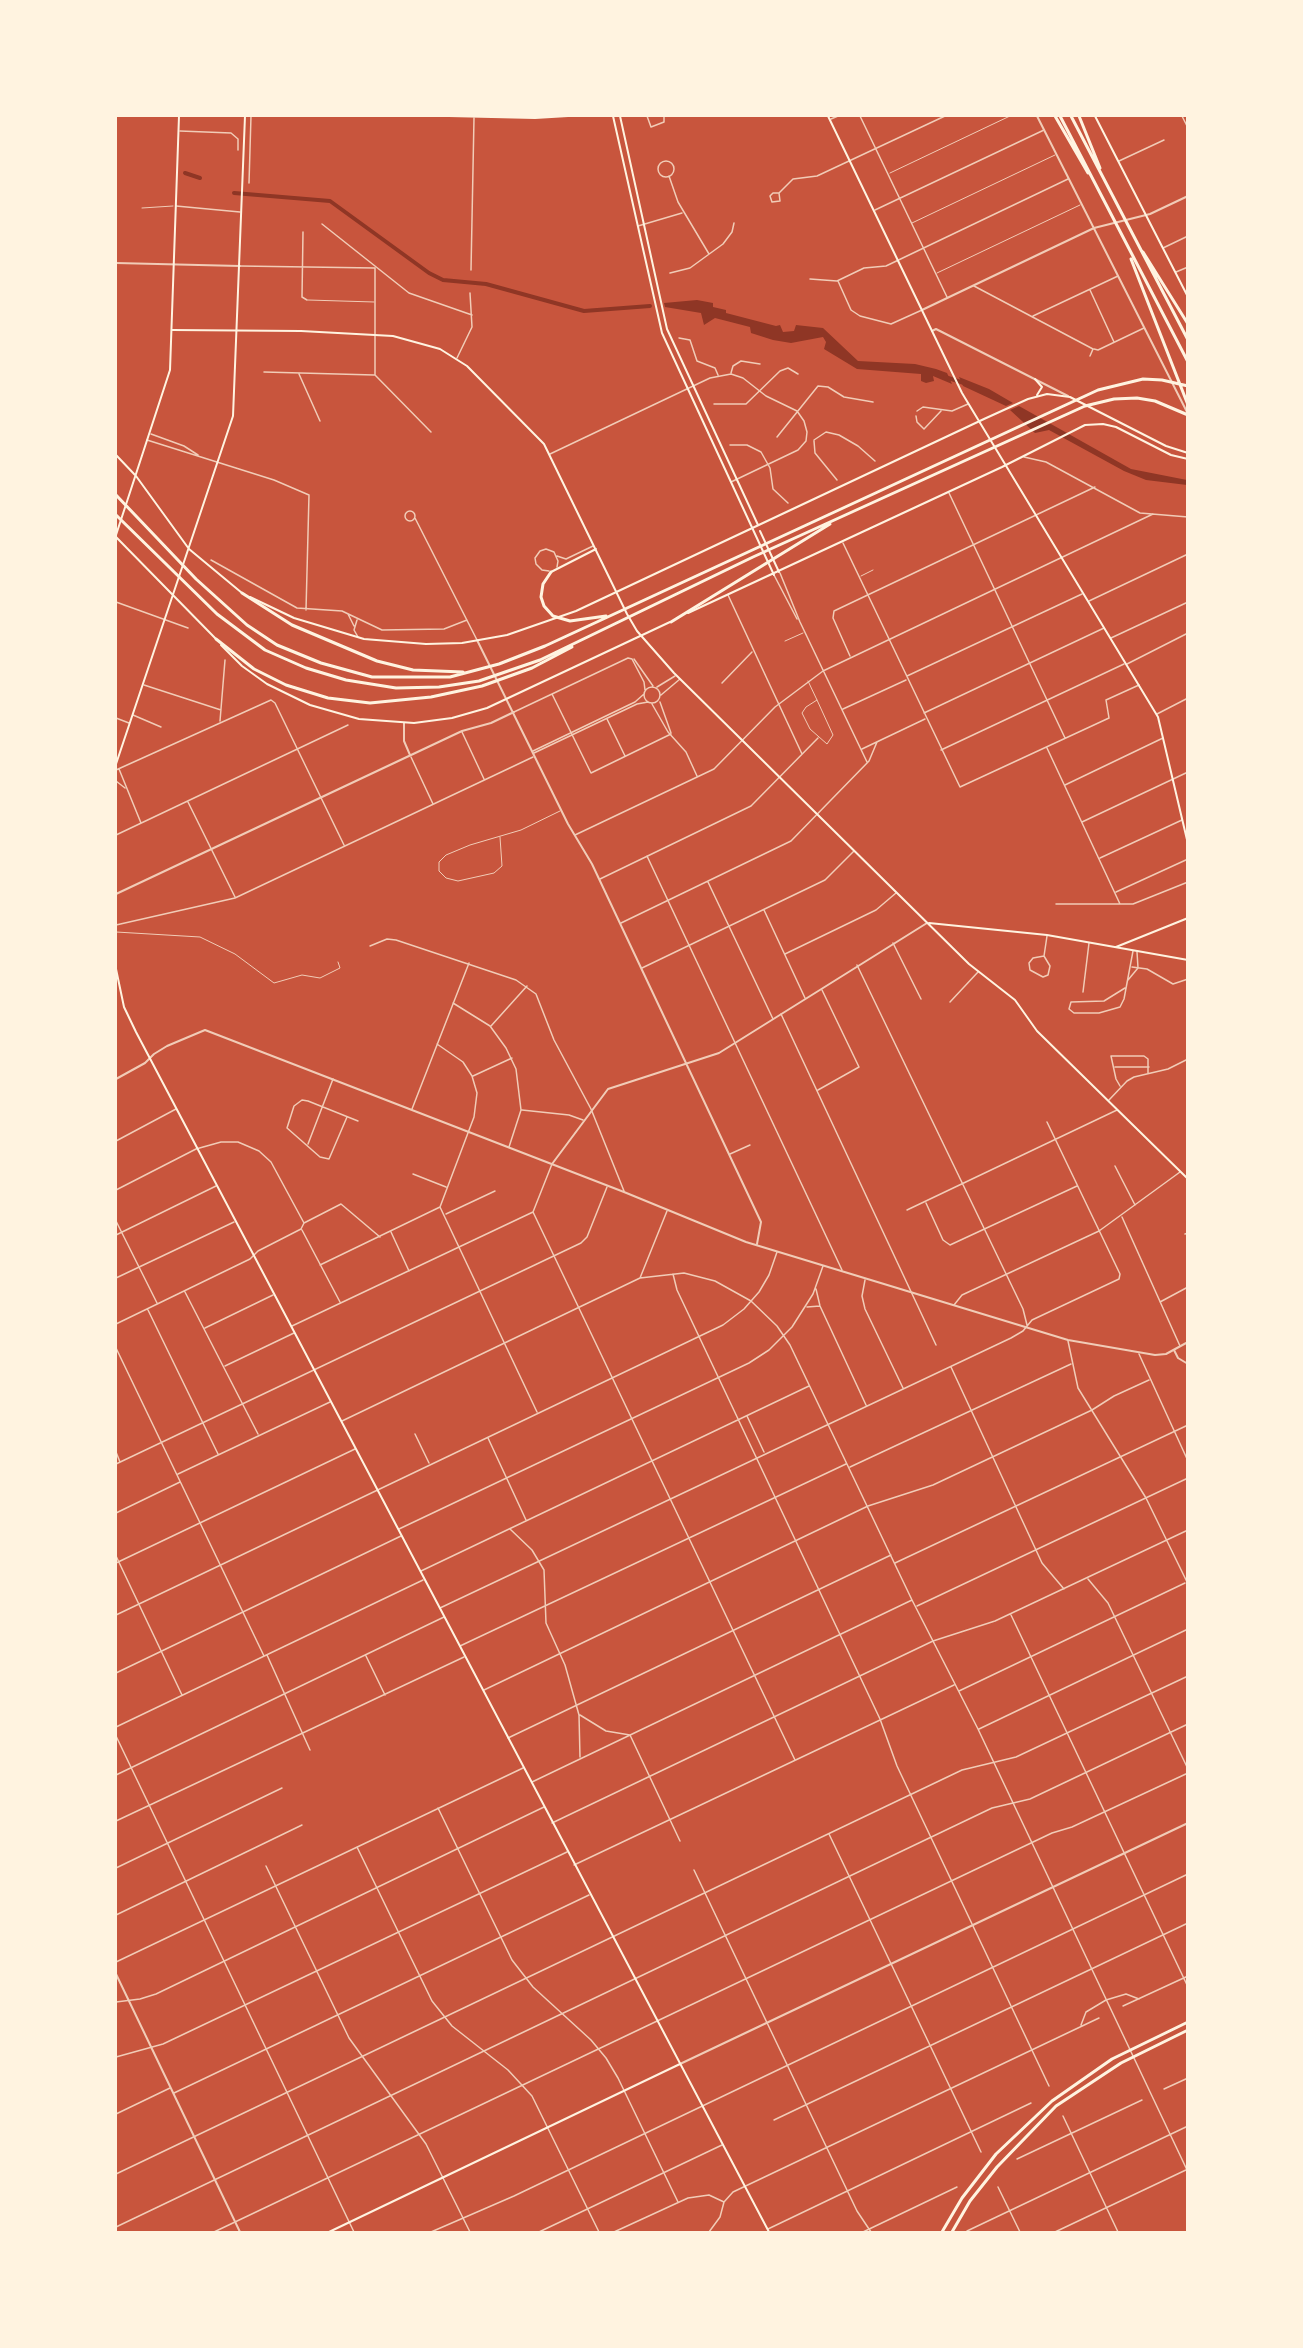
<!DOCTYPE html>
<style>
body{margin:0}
#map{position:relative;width:1303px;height:2348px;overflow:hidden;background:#c8553d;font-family:"Titillium Web",sans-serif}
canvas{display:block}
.frame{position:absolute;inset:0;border:117px solid #fff3e0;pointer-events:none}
</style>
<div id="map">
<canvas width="1303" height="2348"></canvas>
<div class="frame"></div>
</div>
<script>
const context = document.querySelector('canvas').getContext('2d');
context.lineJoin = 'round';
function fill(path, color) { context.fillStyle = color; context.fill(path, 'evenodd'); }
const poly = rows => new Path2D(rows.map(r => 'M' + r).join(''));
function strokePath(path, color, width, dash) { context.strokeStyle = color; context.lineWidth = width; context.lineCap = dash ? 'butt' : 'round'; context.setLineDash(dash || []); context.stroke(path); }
fill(poly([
 [697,300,713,303,713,307,726,310,726,313,776,326,780,325,783,332,794,331,796,325,823,328,858,361,915,364,936,369,947,373,952,384,933,376,934,381,926,383,921,381,921,374,857,369,824,349,826,342,823,337,791,343,773,340,751,333,750,327,715,318,704,325,701,313,665,307,664,303],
 [959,377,989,389,1013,403,1006,406,963,386],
 [1019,406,1131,469,1187,480,1187,485,1146,480,1124,471,1049,430,1035,433,1010,410]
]), '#8f3625');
strokePath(poly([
 [185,173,200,178],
 [234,193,330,201,429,273,443,280,486,284,584,311,650,306],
 [945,377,964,383]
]), '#8f3625', 4);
strokePath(poly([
 [890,173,1010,116],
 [142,208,173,206],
 [912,223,1055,155],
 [937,273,1080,205],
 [308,300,374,302],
 [861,576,873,570],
 [785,641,803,633],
 [808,681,817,700,806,707,802,713,810,729,827,744,833,735,817,700],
 [500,837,502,866,494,873,458,881,446,878,439,871,439,862,446,855,470,845,521,830,560,811],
 [116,932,200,937,235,954,274,983,302,975,320,978,340,968,338,962]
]), '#f1ccb7', 1);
strokePath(poly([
 [647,116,651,127,664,122,664,116],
 [860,116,947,297],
 [1182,116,1188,128],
 [831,119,838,116],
 [180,131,231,133,238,139,238,150],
 [1119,161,1164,140],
 '658 169a8 8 0 1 1 16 0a8 8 0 1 1-16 0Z',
 [669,176,678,202,709,254],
 [249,183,251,116],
 [779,193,780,201,772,202,770,196,773,193,779,193,793,179,817,176,945,116],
 [176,206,240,212],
 [875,210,1044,130],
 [322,224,409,293,472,315],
 [638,226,682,213],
 [303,232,302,297,307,300],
 [1163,248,1188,236],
 [240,266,375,268,375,375,431,432],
 [471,270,474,118],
 [1176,272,1188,267],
 [670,273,690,268,723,244,732,232,734,223],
 [810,279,837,281,864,268,886,266,1068,179],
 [838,281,851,310,860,316,891,324,922,310],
 [974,286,1093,349],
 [1090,290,1114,342],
 [1033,316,1118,276],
 [679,338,690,340,697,361,715,368,718,375],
 [1094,349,1098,350,1144,328],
 [1090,356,1093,349],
 [457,358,472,327,470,293],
 [264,372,374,375],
 [731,373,733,366,741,361,760,364],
 [299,374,320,421],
 [714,404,746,404,780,371,788,368,798,374],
 [917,411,923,407,952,411,968,404],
 [916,416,917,422,924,429,941,411],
 [151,434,184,446,198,455],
 [777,437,818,386,828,387,844,397,873,402],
 [147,440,274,480,309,495,306,610],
 [814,440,826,432,839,435,858,446,875,461],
 [814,441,815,453,837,480],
 [730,445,747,445,761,452,770,468,773,489,788,503],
 [550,454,710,378,731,374,743,378,766,396,797,411,804,421,807,432,806,441,798,450,731,482],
 [1024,457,1046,462,1140,513,1188,517],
 [949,493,1065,738],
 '405 516a5 5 0 1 1 10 0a5 5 0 1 1-10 0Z',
 [415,518,477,640],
 [843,543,960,787,1109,718,1106,700,1139,685],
 [557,556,566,559,593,546],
 [211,560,297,608,342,611,382,630,444,629,467,620],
 [549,571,542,570,536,564,535,558,540,551,546,549,554,552,558,561,557,567],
 [780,573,800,622,867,762],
 [774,575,797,619],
 [728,595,802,754],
 [1089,601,1188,554],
 [116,602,188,628],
 [348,614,354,626],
 [357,620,354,630,358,637],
 [1111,638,1188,602],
 [850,656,833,618,834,611,1095,487],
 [632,659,644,682,645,690],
 [634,659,653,686],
 [1127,664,1188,633],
 [907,676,1082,594],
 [722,683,752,652],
 [144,685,221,710],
 '644 695a8 8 0 1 1 16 0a8 8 0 1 1-16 0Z',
 [657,687,675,676],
 [552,694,591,773,671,734],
 [661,695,680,679],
 [660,702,671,733],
 [652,704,668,732,686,752,697,776],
 [843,709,906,680],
 [514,712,628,658,632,659],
 [924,713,1104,628],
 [1157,714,1188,698],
 [133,715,161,727],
 [116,718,129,723],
 [607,719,625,756],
 [220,721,225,660],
 [462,732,484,779],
 [1047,748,1120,904],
 [862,749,925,719],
 [941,750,1124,664],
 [533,751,635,702,644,694],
 [534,753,637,704,648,702],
 [411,757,433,804],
 [119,769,141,823],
 [116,770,271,700,275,703,344,845],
 [116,781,125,788],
 [1065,785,1163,738],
 [188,802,235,897],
 [1082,822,1188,772],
 [116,835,348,725],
 [575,835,714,769,775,707,823,671,1153,514],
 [647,856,842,1270],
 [1100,858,1182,820],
 [600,879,751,806,818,738],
 [708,882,773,1019],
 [1116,892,1188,859],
 [1056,904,1133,904,1188,882],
 [764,910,805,998],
 [621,923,791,841,869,761,877,742],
 [116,925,235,898,533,757],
 [893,943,921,999],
 [370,946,387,939,396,940,516,980,536,994,554,1040,591,1109,624,1191],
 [785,954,876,910,896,893],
 [1044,956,1033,958,1029,963,1030,970,1043,977,1048,975,1050,966,1044,956,1047,936],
 [857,965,1023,1309,1027,1325],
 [1132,967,1147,969,1173,984,1188,979],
 [642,968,825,880,854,851],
 [1128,980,1138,968,1137,952],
 [1125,988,1104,1001,1071,1002,1069,1009,1074,1013,1099,1013,1120,1007,1124,999,1133,951],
 [1083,992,1089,943],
 [950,1002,978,972],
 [453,1003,490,1026,506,1048,516,1069,521,1110,509,1147],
 [781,1014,936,1345],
 [491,1026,527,986],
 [437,1044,463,1062,472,1076,477,1093,474,1117,440,1207,537,1412],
 [1115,1067,1149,1067],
 [473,1076,512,1058],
 [1120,1086,1116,1079,1111,1056,1144,1056,1148,1059,1148,1073],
 [818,1090,859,1067,822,990],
 [1109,1100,1127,1081,1134,1077,1168,1069,1188,1059],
 [412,1109,469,963],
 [522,1110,569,1115,583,1120],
 [347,1117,329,1159,320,1157,287,1128,294,1106,302,1100,308,1101,358,1121],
 [116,1141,176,1109],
 [308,1144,333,1079],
 [730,1154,750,1145],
 [1115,1166,1135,1205],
 [413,1174,446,1187],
 [116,1190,196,1149,221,1142,238,1142,259,1151,271,1162,304,1223],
 [926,1203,943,1240,950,1245,1077,1186],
 [907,1210,1117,1110],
 [533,1212,795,1760],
 [446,1214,495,1191],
 [1122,1217,1180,1346],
 [116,1221,157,1303],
 [302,1230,340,1302],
 [391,1232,409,1271],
 [1185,1234,1188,1233],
 [116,1235,216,1186],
 [320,1265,440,1207],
 [673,1274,677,1290,880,1719,897,1766,1049,2086],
 [116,1278,234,1222],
 [640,1278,684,1273,715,1281,751,1301,777,1326,790,1345,912,1600,978,1729,1188,2172],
 [865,1280,862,1296,865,1309,903,1388],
 [816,1289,820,1306,866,1405],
 [185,1292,258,1434],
 [1160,1302,1188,1287],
 [954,1305,962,1295,1099,1231,1180,1172],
 [807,1307,820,1306],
 [148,1310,218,1454],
 [116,1324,250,1259,258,1251,301,1229,304,1223,341,1204,380,1237],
 [292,1326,533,1212,552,1164],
 [205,1328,273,1295],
 [1068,1341,1078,1388,1146,1498,1188,1584],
 [116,1348,264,1656],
 [1139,1354,1188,1461],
 [225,1366,294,1333],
 [951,1367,1042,1563,1064,1589],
 [747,1416,764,1452],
 [342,1421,640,1278,667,1211],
 [415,1434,429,1463],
 [488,1438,526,1520],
 [116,1452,120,1462],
 [116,1464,581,1243,587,1237,607,1187],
 [850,1467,1071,1364],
 [178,1474,330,1402],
 [116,1513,180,1482],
 [399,1529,749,1363,769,1350,792,1327,813,1294,823,1266],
 [510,1529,532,1550,544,1570,546,1623,565,1665,579,1715,580,1757],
 [116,1556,182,1695],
 [116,1563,355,1449],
 [895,1563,1188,1425],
 [421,1571,809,1386],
 [1088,1579,1108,1603,1188,1769],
 [917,1606,1188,1478],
 [440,1608,1011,1338,1023,1331,1032,1320,1119,1279,1120,1274,1047,1122],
 [116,1615,723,1325,744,1309,759,1292,769,1275,777,1252],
 [1011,1615,1188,1987],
 [460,1646,846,1464],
 [267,1655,310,1750],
 [366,1656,385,1695],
 [116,1673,401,1536],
 [484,1690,868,1506,933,1485,1092,1410,1114,1396,1149,1380],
 [959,1691,1185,1583],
 [580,1715,606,1731,630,1735,680,1841],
 [116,1727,423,1580],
 [979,1729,1188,1629],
 [116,1736,354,2232],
 [508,1738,891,1555],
 [116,1775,444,1617],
 [532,1782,912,1600],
 [438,1808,512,1960,533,1987,591,2040,606,2058,618,2078,678,2202],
 [116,1821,464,1657],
 [552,1823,933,1641,995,1621,1188,1530],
 [829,1834,981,2152],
 [357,1847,432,2001,452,2026,508,2070,532,2096,599,2232],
 [574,1865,954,1685],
 [266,1866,349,2038,426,2144,470,2232],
 [116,1868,282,1788],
 [694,1870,857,2211,871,2232],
 [116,1915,302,1825],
 [116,1962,523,1768],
 [116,2002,140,1999,156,1994,544,1807],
 [1123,2006,1188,1976],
 [1081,2025,1086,2012,1106,2000,1126,1994,1139,1999],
 [116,2057,163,2044,567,1852],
 [1164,2089,1188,2078],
 [174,2093,589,1895],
 [116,2114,170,2088],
 [1063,2116,1118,2232],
 [774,2120,1188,1923],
 [1017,2159,1142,2100],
 [116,2174,962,1770,1016,1757,1188,1676],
 [998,2187,1020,2232],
 [116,2227,992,1808,1030,1799,1188,1724],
 [768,2229,1031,2103],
 [967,2231,1188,2126],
 [214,2232,1052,1833,1072,1827,1188,1773],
 [431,2232,514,2196,1188,1874],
 [539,2232,722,2145],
 [614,2232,688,2198,709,2195,724,2202],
 [709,2232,720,2217,724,2202,733,2192,1099,2018],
 [863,2232,957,2187],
 [1055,2232,1188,2169]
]), '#f1ccb7', 1.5);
strokePath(poly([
 [1037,116,1188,414],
 [116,263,240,266],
 [922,310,1094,228,1150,214,1188,196],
 [932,331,936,329,1068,396],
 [477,640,568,824,592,864,761,1222,757,1244],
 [404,723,404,741,410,755],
 [116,894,462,731,491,723,514,712],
 [116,1079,145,1063,154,1054,167,1046,205,1030,624,1192,746,1242,1068,1340,1155,1355,1166,1354,1188,1342],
 [552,1164,608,1089,719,1053,927,923],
 [1174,1350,1178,1358,1188,1364],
 [116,1974,240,2232],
 [680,2064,1188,1823]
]), '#f1ccb7', 2);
strokePath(poly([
 [449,116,535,118,568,116],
 [613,116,662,333,774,575],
 [620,116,667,329,758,525],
 [828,116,962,393,1158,717,1188,844],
 [1095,116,1188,297],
 [172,330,301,331,393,336,440,349,467,366,544,444,627,614,637,631,674,673,969,964,1015,1000,1037,1031,1188,1179],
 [1035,379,1042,387,1037,395],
 [760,531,779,572],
 [551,572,596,549],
 [250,597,294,618,364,639,426,644,462,643,507,635,576,611,984,419,1028,399,1047,394,1070,397,1166,446,1188,453],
 [688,613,1002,467,1085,425,1103,424,1116,427,1171,455,1188,459],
 [221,645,242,666,267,684,310,705,359,719,414,723,452,718,487,708,670,622],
 [929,923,1047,935,1188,960],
 [1116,947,1188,918],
 [116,969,124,1007,136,1032,769,2232],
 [329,2232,680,2064]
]), '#fff3e0', 2);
strokePath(poly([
 [116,455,136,476,189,549,242,593],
 [116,535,170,370,179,116],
 [116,537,216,639],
 [116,764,233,416,245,116]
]), '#fff3e0', 2);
strokePath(poly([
 [1055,116,1088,173],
 [1060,116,1188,362],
 [1071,116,1188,340],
 [1079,116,1100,168],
 [1143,252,1188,324],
 [1131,259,1188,405],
 [116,495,196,579,247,625,277,645,321,663,372,677,450,677,499,664,545,646,1098,390,1143,379,1162,380,1188,386],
 [116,515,217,614,265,650,306,668,346,680,396,688,439,687,479,681,540,660,753,557,1085,406,1114,399,1137,398,1155,401,1188,415],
 [551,572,543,584,541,597,544,606,553,616,570,621,606,616],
 [242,593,292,625,377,661,413,670,463,672],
 [671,622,830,524],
 [216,639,254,669,286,685,328,698,370,703,431,697,482,686,532,668,572,647],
 [942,2232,962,2198,996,2154,1052,2101,1112,2059,1188,2022],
 [952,2232,970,2201,997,2167,1056,2106,1121,2063,1188,2030]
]), '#fff3e0', 3);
</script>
